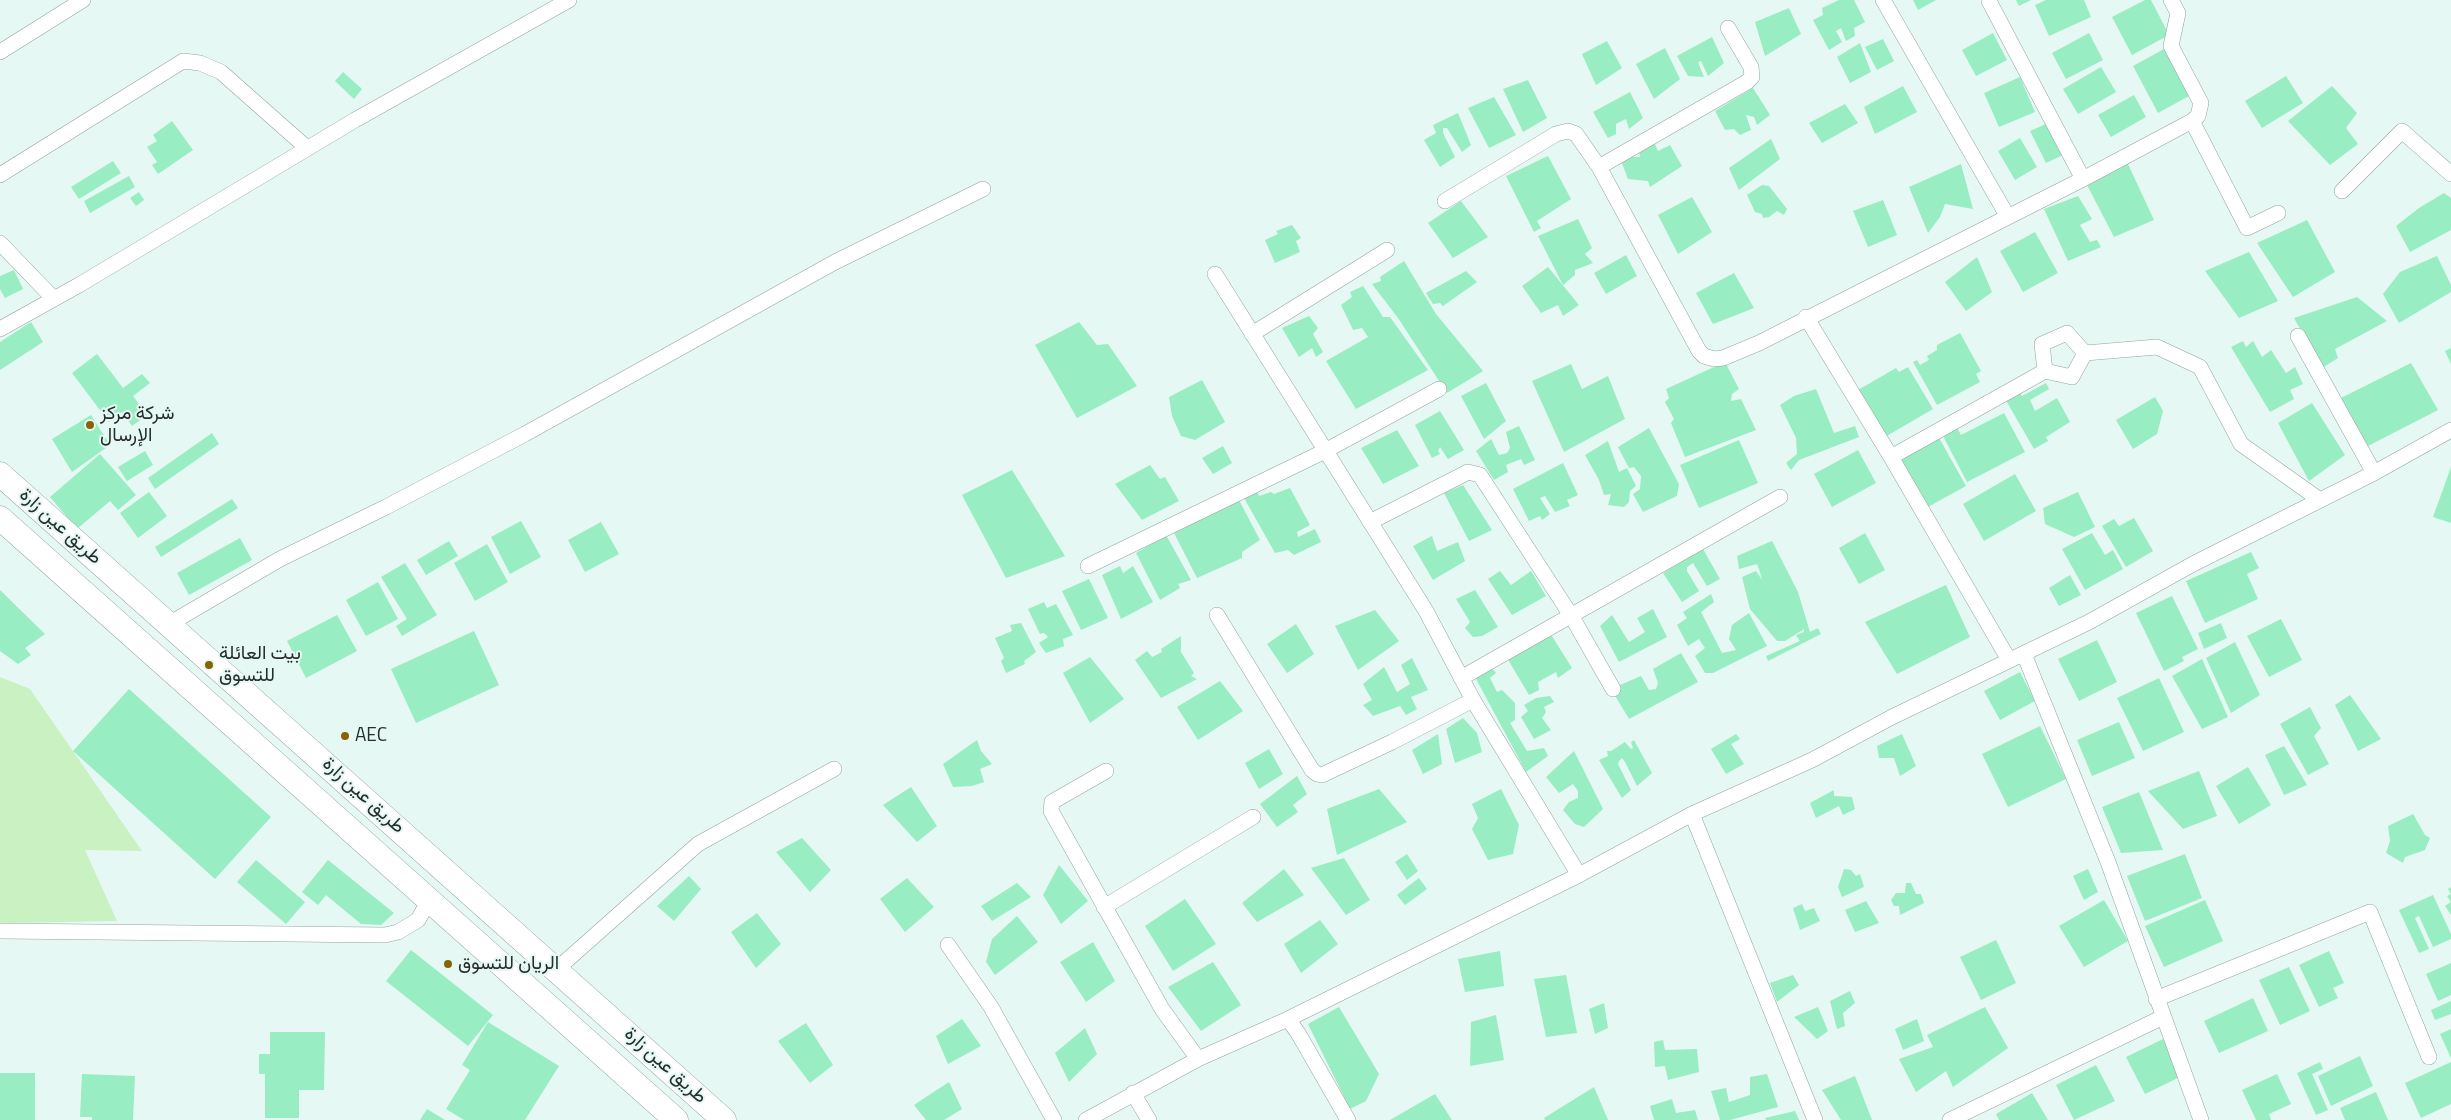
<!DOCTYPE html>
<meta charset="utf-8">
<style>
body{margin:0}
canvas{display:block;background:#e5f8f3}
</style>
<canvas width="2451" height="1120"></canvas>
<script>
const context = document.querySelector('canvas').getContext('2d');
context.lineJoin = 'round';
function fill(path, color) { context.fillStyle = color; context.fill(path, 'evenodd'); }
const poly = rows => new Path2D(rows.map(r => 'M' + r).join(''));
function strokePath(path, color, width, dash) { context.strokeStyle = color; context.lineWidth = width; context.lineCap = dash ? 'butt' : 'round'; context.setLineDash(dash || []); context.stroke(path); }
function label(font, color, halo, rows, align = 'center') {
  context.font = font + ' "Titillium Web",Vazirmatn,sans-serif'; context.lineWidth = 4; context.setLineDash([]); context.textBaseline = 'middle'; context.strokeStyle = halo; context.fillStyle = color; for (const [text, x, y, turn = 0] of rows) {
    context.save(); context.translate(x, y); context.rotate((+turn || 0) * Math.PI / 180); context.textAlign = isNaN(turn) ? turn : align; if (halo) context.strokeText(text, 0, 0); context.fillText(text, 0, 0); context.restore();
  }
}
fill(poly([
 [0,677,30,689,142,851,85,850,117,921,0,923]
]), '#c9f1c2');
fill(poly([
 [1839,0,1854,0,1865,22,1854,28,1855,36,1846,41,1841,28,1836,31,1842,42,1829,50,1813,20,1823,15,1822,8],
 [1913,0,1936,0,1918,10],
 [2016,0,2031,0,2019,6],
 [2046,0,2084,0,2091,17,2049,36,2035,5],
 [2145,0,2151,0,2169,35,2132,55,2112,17],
 [1789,8,1801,34,1765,56,1755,22],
 [1993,33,2007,60,1976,76,1962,50],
 [2089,33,2103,60,2066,79,2052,53],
 [1712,37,1724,63,1708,76,1701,61,1698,62,1704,77,1688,76,1677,56],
 [1883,39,1894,61,1877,70,1865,47],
 [1607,41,1622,68,1596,85,1582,54],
 [1860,43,1871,72,1850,83,1837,57],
 [1665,48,1680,79,1654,99,1636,64],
 [2164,49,2189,96,2158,113,2133,66],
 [2101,67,2116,92,2078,114,2063,89],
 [343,72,362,89,354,99,335,81],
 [2286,76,2303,103,2262,128,2245,101],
 [2020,77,2035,112,1999,127,1984,93],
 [1528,80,1547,118,1523,132,1503,89],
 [1903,86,1917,112,1875,134,1864,107],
 [2332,86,2357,113,2346,128,2358,144,2330,165,2288,121],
 [1753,88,1770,115,1757,125,1754,117,1746,115,1751,130,1740,135,1734,129,1725,130,1715,111],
 [1630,92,1643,118,1629,129,1626,119,1616,124,1616,134,1608,138,1593,112],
 [2134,95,2146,117,2111,137,2098,115],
 [1494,97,1516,135,1489,148,1468,108],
 [1845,104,1858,123,1822,143,1809,123],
 [1458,113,1471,145,1462,152,1447,128,1443,128,1443,133,1455,157,1440,167,1424,140,1436,133,1433,125],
 [172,121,193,150,158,174,152,165,157,162,147,147,157,141,153,135],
 [2048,123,2063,155,2046,163,2030,131],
 [2020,138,2037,167,2015,180,1998,151],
 [1771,139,1780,159,1739,190,1729,168],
 [1654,142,1658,151,1670,145,1682,166,1650,187,1648,181,1628,179,1620,158,1632,151,1634,157,1640,157,1639,151],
 [1548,156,1571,199,1537,221,1541,228,1534,232,1506,176],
 [113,161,121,173,79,199,71,187],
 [2127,162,2154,220,2114,237,2086,183],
 [1961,164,1973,209,1945,204,1940,217,1928,233,1909,187],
 [129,176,135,187,90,213,84,201],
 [1762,185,1769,186,1787,209,1784,215,1777,211,1769,217,1763,218,1762,214,1755,212,1747,195],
 [139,192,144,200,136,206,130,198],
 [2444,193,2451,198,2451,230,2410,252,2396,226,2419,208],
 [2078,196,2092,219,2080,225,2090,242,2097,240,2101,247,2068,261,2044,209],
 [1692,197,1712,232,1678,254,1658,215],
 [1883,200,1897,235,1868,247,1853,211],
 [1461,201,1488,237,1453,258,1428,223],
 [1578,219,1592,248,1585,254,1593,263,1575,270,1575,275,1563,285,1538,236],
 [2307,220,2335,272,2293,297,2257,243],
 [1292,225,1301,238,1296,241,1300,252,1275,263,1265,240,1278,234,1276,231],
 [2035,232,2058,273,2023,292,2000,251],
 [2249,252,2278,301,2239,318,2205,271],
 [1626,255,1637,276,1606,294,1594,273],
 [2437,256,2451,285,2451,292,2399,323,2383,294,2400,272],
 [1977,257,1992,292,1966,311,1945,282],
 [1404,261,1436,314,1483,371,1447,393,1398,318,1372,284,1381,281,1380,277],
 [1548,267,1579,305,1563,316,1558,305,1541,313,1522,286],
 [14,270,23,289,5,298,0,289,0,276],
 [1466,271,1477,282,1443,306,1440,303,1433,304,1426,293],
 [1734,273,1754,308,1713,324,1696,293],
 [1363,286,1383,317,1390,317,1428,370,1356,409,1326,361,1368,337,1362,328,1353,330,1341,305,1352,297,1350,292],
 [2357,297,2387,321,2335,349,2338,358,2322,368,2294,318],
 [1309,316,1318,328,1313,334,1323,352,1316,357,1312,348,1299,357,1282,328],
 [31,322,43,342,0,370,0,342],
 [1079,322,1097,345,1108,344,1137,386,1077,418,1035,345],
 [1960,333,1981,371,1976,374,1980,382,1937,405,1913,362,1917,360,1920,365,1929,360,1927,356,1937,350,1937,345],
 [2243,341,2246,347,2253,341,2262,357,2271,350,2286,373,2295,367,2303,384,2290,390,2294,399,2270,412,2231,347],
 [2451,348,2451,364,2445,351],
 [97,354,123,388,142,374,150,383,133,396,147,415,132,426,122,412,109,422,72,373],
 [1725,362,1739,389,1732,394,1731,401,1741,399,1756,430,1685,457,1671,423,1674,419,1665,402,1669,398,1666,389],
 [2411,363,2438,410,2366,447,2339,399],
 [1571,364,1582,389,1608,376,1625,419,1564,452,1532,381],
 [1908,367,1933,409,1885,437,1858,390,1896,368,1899,372],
 [1202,380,1225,422,1195,440,1181,436,1172,416,1169,397],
 [1486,383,1506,421,1484,439,1461,396],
 [2046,383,2049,389,2030,400,2035,411,2057,398,2070,422,2046,437,2048,441,2034,449,2004,397,2018,389,2022,396],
 [1816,389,1834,433,1855,426,1859,437,1799,460,1791,470,1786,463,1797,454,1796,438,1780,405,1794,396],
 [2155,397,2163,411,2157,434,2133,449,2116,420],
 [2312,403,2345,455,2309,481,2278,423],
 [1440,411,1464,450,1448,459,1440,447,1438,451,1440,454,1432,458,1415,425],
 [2004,413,2025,452,1967,482,1942,434,1956,426,1961,435],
 [91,415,110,445,72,472,52,439],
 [1519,426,1535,460,1524,465,1521,459,1506,465,1508,472,1494,480,1476,451,1491,439,1499,455,1507,453,1510,448,1506,432],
 [1649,428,1679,484,1677,496,1643,512,1633,494,1640,489,1641,476,1634,467,1629,468,1618,447],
 [1397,430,1419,466,1383,484,1361,448],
 [212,433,219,444,155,489,148,478],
 [1938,436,1966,486,1926,508,1898,459],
 [1739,440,1758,483,1699,508,1680,465],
 [1608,441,1619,472,1627,468,1636,486,1630,491,1629,502,1624,507,1608,505,1611,494,1604,495,1599,480,1585,455],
 [1223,446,1232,463,1213,474,1202,458],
 [1858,450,1876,483,1832,507,1814,474],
 [145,451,153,465,127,481,118,467],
 [100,454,136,495,118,510,110,501,77,529,50,497],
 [1563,463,1578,495,1567,500,1570,506,1555,512,1545,496,1540,498,1550,514,1542,520,1540,516,1529,521,1513,489],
 [1150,465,1160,479,1165,477,1179,501,1142,520,1115,484],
 [2451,467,2451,523,2433,517],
 [1012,470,1065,556,1006,578,962,495],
 [2015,474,2036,511,1984,541,1963,504],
 [1463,485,1492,530,1469,541,1444,493],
 [1290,488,1310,525,1297,532,1298,537,1315,529,1321,542,1294,555,1288,550,1275,553,1244,498,1257,492,1259,496,1271,492,1274,494],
 [149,492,167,516,138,538,120,513],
 [2078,492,2095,527,2074,537,2045,524,2043,508],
 [232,499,238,508,161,557,155,547],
 [1239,500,1260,540,1242,552,1242,558,1197,578,1173,531],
 [2134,518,2153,551,2126,567,2102,526,2114,519,2119,526],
 [521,521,541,557,510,574,491,537],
 [601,522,619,554,585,572,568,540],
 [1865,533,1885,570,1859,584,1839,548],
 [2092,533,2105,555,2113,550,2123,569,2085,590,2062,549],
 [1166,535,1191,580,1178,584,1180,588,1160,600,1136,553],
 [1432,536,1437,551,1458,542,1465,561,1433,580,1413,546],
 [240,538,252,560,189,595,177,573],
 [449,541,458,556,426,575,417,560],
 [1772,541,1798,592,1810,632,1818,628,1821,634,1768,661,1766,656,1800,641,1796,635,1804,632,1804,629,1785,641,1777,641,1750,609,1742,577,1756,571,1762,580,1760,572,1757,564,1739,569,1737,556],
 [487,544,508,582,475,601,454,563],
 [1703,549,1720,579,1707,586,1693,563,1687,567,1687,571,1699,591,1682,602,1663,573],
 [2251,552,2259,568,2247,574,2258,599,2205,623,2186,581],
 [405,563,437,615,402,636,396,626,407,619,381,577],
 [1120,566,1123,573,1133,566,1153,602,1121,619,1102,575],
 [1500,571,1511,585,1531,571,1546,596,1512,615,1488,579],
 [2070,575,2081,595,2059,606,2049,588],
 [1089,579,1108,618,1081,630,1062,591],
 [378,582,398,619,366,636,346,600],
 [1946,585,1970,637,1897,674,1865,622],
 [0,590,45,634,25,648,31,655,18,664,0,651],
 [1475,590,1498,627,1482,636,1473,637,1465,628,1470,622,1456,599],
 [1711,594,1714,602,1701,612,1722,653,1736,650,1729,639,1732,625,1749,613,1767,646,1713,673,1705,673,1695,656,1705,648,1699,639,1688,646,1677,625,1687,618,1683,612],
 [2172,596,2198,649,2182,657,2184,661,2164,671,2136,613],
 [1044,602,1047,608,1056,604,1073,635,1063,639,1064,646,1046,653,1039,643,1048,637,1044,633,1040,634,1028,609],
 [1653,609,1667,637,1619,662,1600,626,1612,615,1629,642,1645,632,1637,618],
 [1375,610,1399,641,1358,670,1335,626],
 [337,615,357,651,306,678,287,641],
 [2281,619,2302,660,2269,677,2247,636],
 [1021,623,1036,652,1024,661,1025,664,1006,673,1001,661,1004,658,995,638,1012,631,1010,625],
 [2221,623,2227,638,2204,649,2198,633],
 [1296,624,1314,654,1287,673,1267,644],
 [474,631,499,685,416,723,391,669],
 [1550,633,1572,668,1558,678,1556,672,1538,682,1539,690,1529,695,1507,658],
 [1181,636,1181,652,1194,673,1191,676,1197,679,1161,698,1135,660,1147,651,1152,657,1162,652,1161,649],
 [2097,640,2117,682,2079,701,2058,659],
 [2235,642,2260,695,2231,713,2206,658],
 [1681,653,1698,682,1629,719,1614,694,1620,685,1641,676,1649,690,1656,689,1658,683,1653,669],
 [1090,657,1124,699,1090,723,1063,673],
 [1412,658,1428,690,1411,697,1417,709,1406,715,1400,706,1373,716,1363,705,1372,700,1363,684,1384,667,1397,692,1410,684,1401,665],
 [2202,659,2228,717,2202,729,2172,676],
 [1491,667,1496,673,1490,678,1497,692,1502,690,1515,703,1515,720,1510,723,1527,751,1544,748,1548,756,1526,772,1475,677],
 [2020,672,2035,701,2000,720,1984,691],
 [2159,678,2184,732,2143,751,2117,698],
 [1220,681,1243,711,1198,740,1177,707],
 [129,689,271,817,215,879,73,751],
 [2350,695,2381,739,2358,751,2335,705],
 [1550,696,1554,702,1544,707,1546,712,1542,718,1551,730,1534,739,1521,717,1528,711,1524,705,1536,698],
 [2310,707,2321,728,2314,736,2329,764,2308,775,2280,724],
 [1463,718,1477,733,1482,752,1455,763,1446,729],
 [2119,722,2135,758,2092,776,2077,740],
 [2040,726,2066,779,2008,807,1982,754],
 [1438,734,1442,764,1423,774,1412,750],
 [1736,734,1740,739,1731,744,1744,764,1726,774,1711,749],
 [1902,734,1916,766,1900,776,1894,758,1879,758,1877,746],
 [977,740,981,751,992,764,980,769,984,782,972,786,953,787,943,764],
 [1634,740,1652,773,1637,786,1625,762,1622,758,1619,761,1618,764,1631,790,1622,798,1599,760,1608,756,1607,751,1611,751,1625,742,1631,749,1633,748,1631,742],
 [2284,746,2307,785,2284,795,2265,755],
 [1269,749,1283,774,1259,789,1245,763],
 [1574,751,1603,809,1584,827,1575,824,1563,810,1569,802,1578,798,1578,791,1573,784,1559,793,1546,777],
 [2248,767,2271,805,2239,824,2216,786],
 [2199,771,2217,816,2183,829,2148,791],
 [1297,776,1307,794,1293,805,1298,812,1277,827,1260,804],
 [911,787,937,826,917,842,883,805],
 [1379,789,1407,822,1337,855,1327,809],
 [1501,789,1519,825,1513,854,1488,860,1472,829,1478,818,1472,804],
 [1834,790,1834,796,1852,797,1855,809,1843,815,1839,806,1816,818,1810,803],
 [2139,792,2163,850,2121,853,2102,807],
 [2413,814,2425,835,2430,838,2425,850,2405,857,2403,863,2386,853,2390,841,2388,826],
 [802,838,831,870,810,892,776,852],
 [1407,854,1418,871,1407,880,1395,862],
 [2185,854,2202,898,2145,921,2127,876],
 [1344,858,1370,900,1346,915,1311,868],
 [256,860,305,902,286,924,237,882],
 [328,860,394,913,381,925,361,924,326,895,318,905,302,892],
 [1059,865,1088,901,1061,924,1043,895],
 [1284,869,1304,895,1257,922,1242,903],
 [1844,869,1851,870,1856,876,1860,874,1864,887,1842,897,1838,887],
 [2088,869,2098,892,2084,900,2073,876],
 [689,876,701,889,674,921,657,906],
 [907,878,934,907,905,932,880,899],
 [1419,878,1427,889,1405,905,1397,895],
 [1017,883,1031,897,992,921,981,906],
 [1906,883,1911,883,1916,894,1921,894,1924,903,1900,915,1899,906,1894,906,1891,900,1896,893,1905,893],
 [2451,887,2451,915,2445,906,2451,902,2447,896,2451,894,2448,889],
 [2433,895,2451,934,2451,939,2433,947,2419,916,2415,918,2429,949,2419,953,2399,910],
 [1185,899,1216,944,1173,971,1145,926],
 [2104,900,2128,941,2084,967,2059,926],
 [2205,900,2223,941,2164,967,2145,926],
 [1866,901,1879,923,1855,932,1845,910],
 [1802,904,1805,911,1814,908,1820,921,1800,930,1793,908],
 [757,913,781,944,756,968,731,932],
 [1017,916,1038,942,995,975,986,962,992,939],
 [1320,920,1338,944,1301,973,1284,944],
 [1996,940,2016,983,1981,1000,1960,957],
 [1093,942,1115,981,1086,1002,1060,962],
 [411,950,493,1015,468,1046,386,981],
 [1500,951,1504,986,1465,992,1458,959],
 [2329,951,2344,983,2333,988,2338,998,2319,1007,2299,965],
 [1213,962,1241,1005,1201,1031,1168,987],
 [2451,963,2451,995,2438,1001,2426,974],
 [2289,967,2310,1011,2280,1025,2259,980],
 [1566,975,1577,1033,1546,1037,1534,979],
 [1793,975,1799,985,1777,1002,1770,983],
 [1850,991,1855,1003,1843,1013,1845,1026,1837,1029,1830,1001],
 [2253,998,2268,1031,2219,1053,2204,1021],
 [2451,1001,2451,1014,2435,1020,2431,1010],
 [1604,1003,1608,1028,1595,1034,1589,1009],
 [1339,1007,1379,1074,1366,1101,1350,1109,1308,1024],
 [1818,1007,1828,1031,1817,1039,1794,1017],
 [1985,1007,2008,1048,1953,1087,1946,1071,1916,1092,1899,1059,1933,1047,1927,1035],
 [1496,1015,1504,1060,1470,1066,1471,1022],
 [962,1019,981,1046,948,1064,936,1036],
 [1917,1019,1924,1041,1903,1050,1895,1029],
 [488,1022,559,1066,525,1120,464,1120,446,1109,470,1070,462,1065],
 [806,1023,833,1065,810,1083,778,1041],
 [1085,1028,1097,1054,1069,1082,1055,1053],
 [2451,1029,2451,1058,2440,1034],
 [270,1032,325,1032,324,1090,299,1090,299,1118,265,1118,265,1074,259,1074,259,1054,270,1054],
 [2163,1039,2182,1076,2145,1094,2126,1057],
 [1663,1040,1665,1050,1697,1049,1699,1072,1668,1080,1665,1066,1655,1067,1654,1042],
 [2360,1056,2373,1086,2331,1106,2318,1076],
 [2320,1062,2323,1069,2312,1074,2328,1110,2316,1115,2297,1073],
 [2451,1062,2451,1104,2421,1118,2405,1083],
 [2096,1065,2115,1101,2074,1120,2056,1085],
 [0,1073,35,1073,35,1120,0,1120],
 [82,1074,135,1076,133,1120,92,1120,92,1117,80,1117],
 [1767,1074,1778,1107,1730,1120,1720,1120,1711,1091,1726,1088,1729,1102,1750,1095,1750,1077],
 [2277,1074,2291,1104,2269,1114,2271,1120,2256,1120,2242,1090],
 [1855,1076,1872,1120,1841,1120,1822,1090],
 [949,1082,962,1109,944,1120,926,1120,914,1105],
 [1594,1087,1608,1120,1545,1120,1544,1118],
 [2376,1092,2388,1120,2345,1120,2340,1108],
 [2032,1093,2048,1120,1999,1120,1996,1114],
 [1435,1094,1452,1120,1390,1120],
 [1672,1099,1676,1113,1695,1110,1698,1120,1654,1120,1650,1106],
 [427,1109,445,1120,420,1120],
 [1795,1111,1799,1120,1766,1120,1765,1118]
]), '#99edc2');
const minor = poly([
 [1883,0,2008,217],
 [1989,1,2083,179],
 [0,52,83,0],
 [2192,121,2247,228,2278,213],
 [1599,167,1747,82,1752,77,1751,67,1728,28],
 [0,175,183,61,200,63,221,72,307,148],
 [2342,191,2402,131,2451,174],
 [1445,201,1556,134,1568,131,1576,134,1599,167,1699,351,1704,356,1714,359,1723,358,1759,343,2083,179,2192,121,2198,116,2201,103,2171,46,2178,13,2171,0],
 [0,243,54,299],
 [1215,274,1426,611,1473,700,1579,875],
 [1806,317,1891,457,2009,660],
 [0,329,79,285,355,120,569,0],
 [2067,333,2085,353,2072,377,2045,371,2042,344,2067,333],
 [1252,334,1387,250],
 [2298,336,2374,473],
 [2085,353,2157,347,2200,367,2241,444,2320,500],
 [1891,457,2045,371],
 [1370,522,1468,472,1480,475,1572,617,1613,689],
 [1088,566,1325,451,1439,389],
 [1217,615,1312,770,1317,774,1322,775,1392,742,1473,700],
 [169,624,280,559,386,507,525,434,835,262,983,189],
 [2024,654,2108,862,2201,1120],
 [1461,678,1780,497],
 [1106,771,1052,802,1051,811,1162,1009,1198,1059],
 [1692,814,1815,1120],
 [1104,907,1253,817],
 [0,931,385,935,398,932,418,920,423,911,432,905],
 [948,945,991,1007,1054,1120],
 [557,969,698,844,834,769],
 [2156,999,2370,912,2429,1057],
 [1288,1019,1298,1033,1348,1120],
 [1133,1093,1149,1120],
 [1086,1120,1198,1059,1288,1019,1579,875,1692,814,1812,760,1892,717,2089,622,2193,564,2374,473,2451,430],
 [1950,1120,2163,1017]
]);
const primary = poly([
 [0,474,724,1120],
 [0,518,676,1120]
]);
strokePath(minor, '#93a4a1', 16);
strokePath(primary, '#93a4a1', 25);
strokePath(minor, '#fff', 15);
strokePath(primary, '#fff', 24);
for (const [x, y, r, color] of [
 [90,425,5,"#896402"],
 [209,665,5,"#896402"],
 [345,736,5,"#896402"],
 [448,964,5,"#896402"]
]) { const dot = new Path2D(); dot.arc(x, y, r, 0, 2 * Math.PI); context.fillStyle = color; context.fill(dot); strokePath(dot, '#e5f8f3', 2); }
label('19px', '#262d2c', '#e5f8f3', [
 ["شركة مركز",100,414],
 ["الإرسال",100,436],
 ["بيت العائلة",219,654],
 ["للتسوق",219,676],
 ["AEC",355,736],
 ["الريان للتسوق",458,964]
], 'left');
label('19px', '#262d2c', '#e5f8f3', [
 ["طريق عين زارة",60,527,42],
 ["طريق عين زارة",363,796,42],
 ["طريق عين زارة",665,1066,42]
]);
</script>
